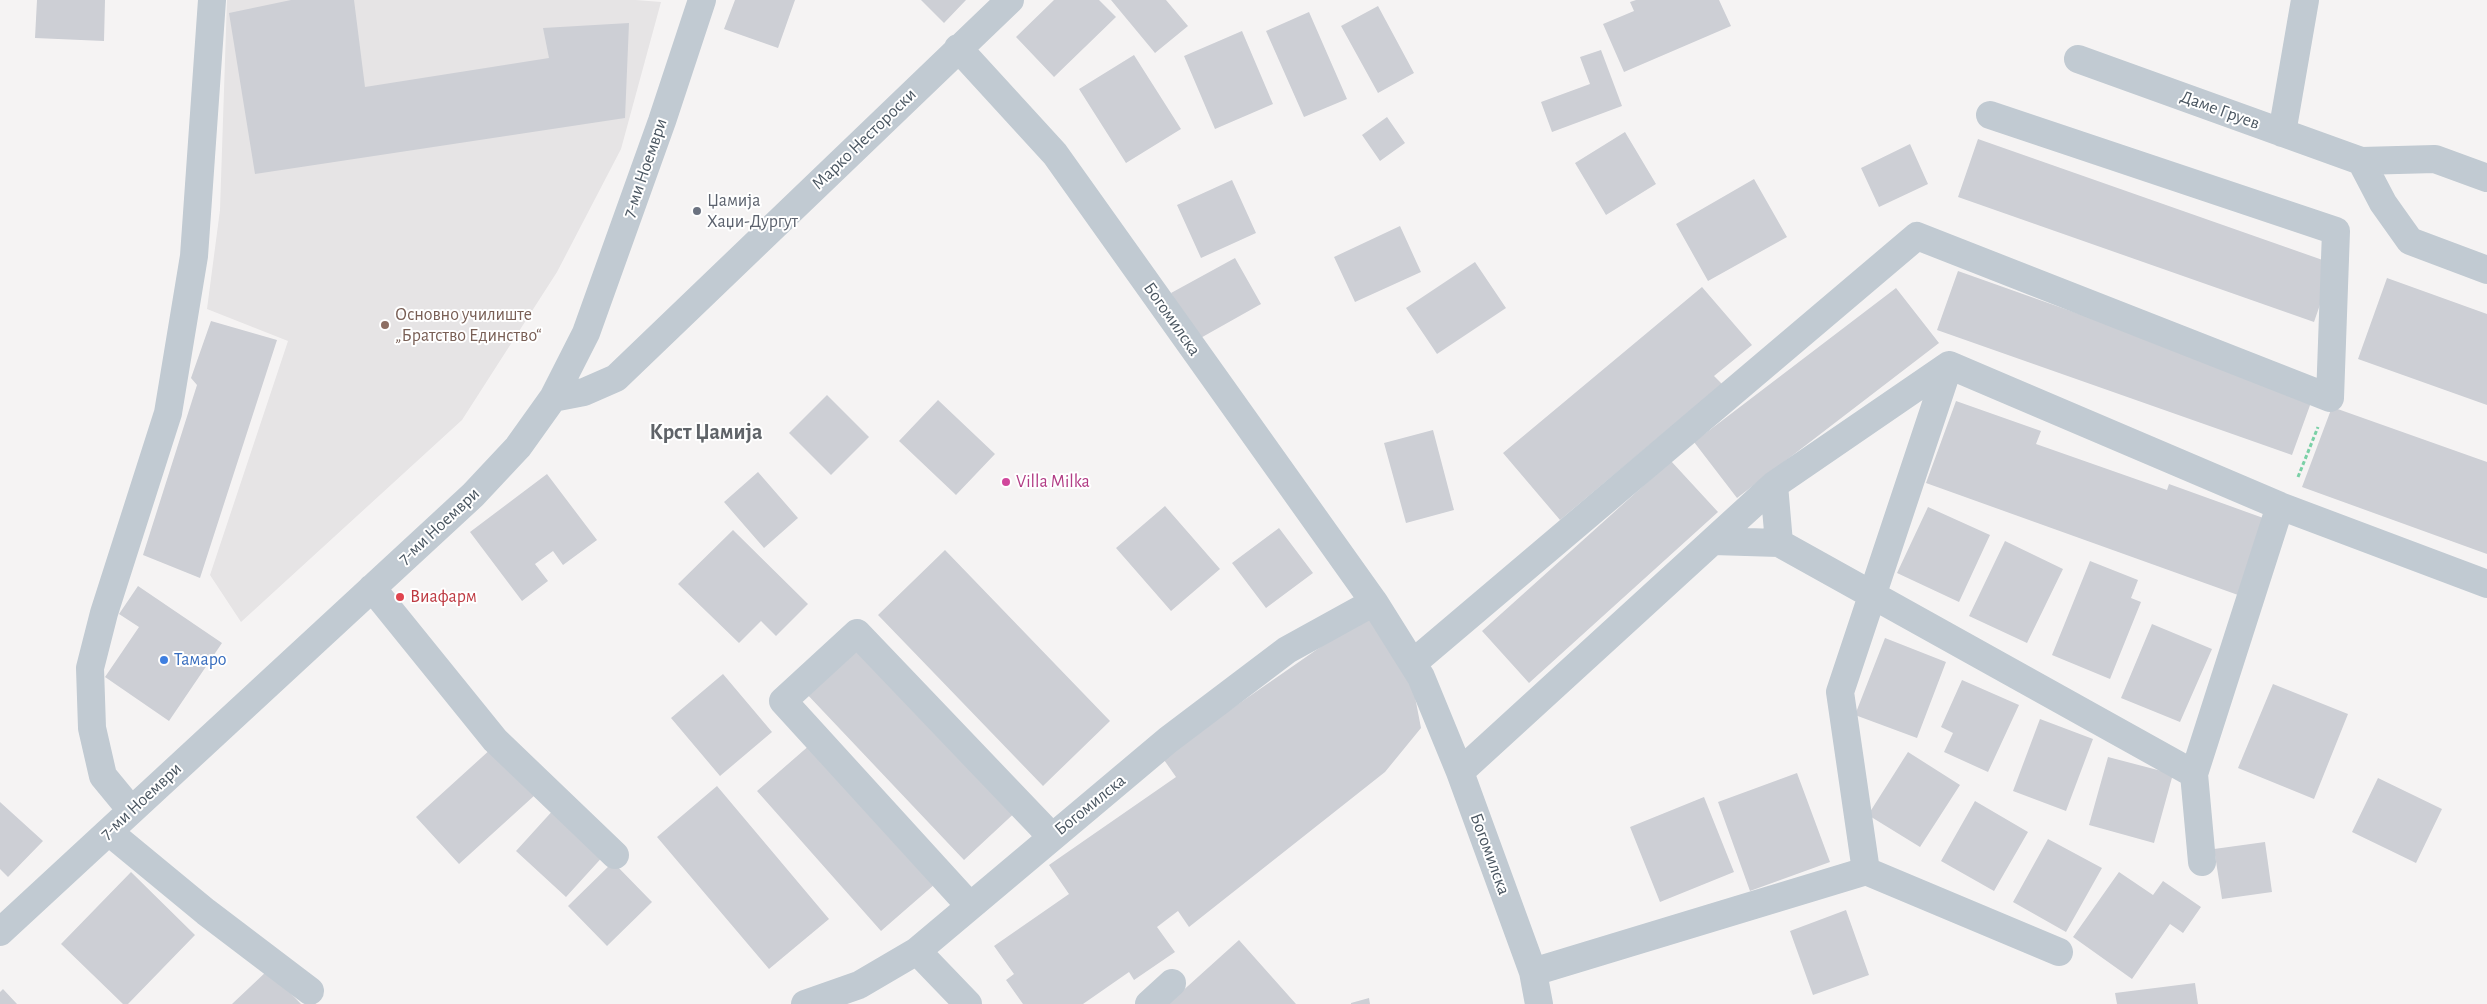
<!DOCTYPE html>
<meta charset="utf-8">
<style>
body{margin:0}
canvas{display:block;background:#f5f3f3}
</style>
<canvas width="2487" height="1004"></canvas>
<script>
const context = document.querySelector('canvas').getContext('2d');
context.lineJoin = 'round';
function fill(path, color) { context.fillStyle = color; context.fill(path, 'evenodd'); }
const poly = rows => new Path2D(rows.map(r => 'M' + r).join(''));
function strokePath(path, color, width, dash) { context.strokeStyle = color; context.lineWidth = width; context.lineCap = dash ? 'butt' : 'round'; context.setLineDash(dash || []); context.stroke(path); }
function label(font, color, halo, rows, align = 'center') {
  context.font = font + ' "Alegreya Sans",sans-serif'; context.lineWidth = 4; context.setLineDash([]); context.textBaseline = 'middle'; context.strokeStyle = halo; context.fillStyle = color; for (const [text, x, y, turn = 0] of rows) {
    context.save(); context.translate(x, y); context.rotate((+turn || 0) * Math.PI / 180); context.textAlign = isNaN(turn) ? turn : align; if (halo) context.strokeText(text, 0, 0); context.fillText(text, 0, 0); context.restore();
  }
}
fill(poly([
 [227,0,636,0,661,2,621,149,557,272,462,420,241,622,210,575,288,341,207,309,220,210]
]), '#e6e4e5');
fill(poly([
 [37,0,105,0,104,41,35,38],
 [291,0,354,0,365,87,549,58,543,28,629,23,625,118,255,174,229,13],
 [735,0,795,0,778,48,724,29],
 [921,0,966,0,944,23],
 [1054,0,1099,0,1116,17,1054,77,1016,37],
 [1111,0,1166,0,1188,26,1155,53],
 [1636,0,1719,0,1731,26,1624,72,1603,24,1634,11,1630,2],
 [1378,6,1414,73,1378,93,1341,26],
 [1309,12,1347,99,1304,117,1266,31],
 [1242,31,1273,104,1215,129,1184,56],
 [1601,50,1622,106,1552,132,1541,102,1590,84,1580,57],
 [1134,55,1181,129,1126,163,1079,89],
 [1387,117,1405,143,1380,161,1362,135],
 [1625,132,1656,184,1606,215,1575,163],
 [1978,139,2334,264,2314,322,1958,197],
 [1910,144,1928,184,1879,207,1861,168],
 [1754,179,1787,237,1708,281,1676,224],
 [1232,180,1256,233,1201,258,1177,205],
 [1400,226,1421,272,1355,302,1334,257],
 [1235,258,1261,304,1197,340,1171,293],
 [1475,262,1506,308,1437,354,1406,308],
 [1958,271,2313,397,2292,455,1937,330],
 [2387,278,2487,314,2487,405,2358,359],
 [1702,287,1752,345,1714,376,1722,384,1560,520,1503,453],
 [1896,288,1939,343,1737,498,1694,442],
 [211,321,277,340,200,578,143,555,197,385,191,378],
 [827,395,869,437,831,475,789,433],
 [938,400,995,454,956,495,899,441],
 [1956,401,2041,431,2036,444,2167,490,2169,484,2266,519,2238,595,1926,483],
 [2332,407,2487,462,2487,554,2302,487],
 [1433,430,1454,510,1406,523,1384,443],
 [1671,461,1718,512,1529,683,1482,631],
 [758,472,798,518,764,548,724,502],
 [547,474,597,540,563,565,553,551,535,564,548,581,522,601,470,532],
 [1165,506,1220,569,1171,611,1116,548],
 [1928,507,1990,535,1959,602,1897,573],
 [1279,528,1313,573,1266,608,1232,563],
 [733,530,808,604,776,636,761,621,739,643,678,584],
 [2005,541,2063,569,2027,643,1969,616],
 [945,550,1110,721,1043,786,878,615],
 [2090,561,2138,580,2131,598,2141,602,2110,679,2052,655],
 [138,586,222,643,169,721,105,677,139,627,119,614],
 [1368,614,1411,676,1421,728,1385,772,1189,927,1178,911,1157,927,1175,952,1134,980,1129,972,1083,1004,1023,1004,1006,980,1014,974,994,946,1069,894,1049,865,1176,777,1162,757],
 [2152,624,2212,649,2180,722,2121,698],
 [861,638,1021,807,964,860,804,691],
 [1885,638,1946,662,1917,738,1855,715],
 [723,674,772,732,720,776,671,718],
 [1962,680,2019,705,1988,772,1944,752,1953,733,1941,727],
 [2273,684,2348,714,2314,799,2238,768],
 [2040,719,2093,739,2066,811,2013,791],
 [811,744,935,884,881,931,757,791],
 [492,748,535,795,459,864,416,817],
 [1908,752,1960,785,1920,847,1868,815],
 [2108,757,2173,774,2154,843,2089,825],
 [1797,773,1830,862,1750,891,1718,802],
 [2378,778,2442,809,2416,863,2352,832],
 [717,786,829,919,769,969,657,837],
 [1704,797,1734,872,1660,902,1630,827],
 [1975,801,2028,832,1994,891,1941,861],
 [0,802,43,841,8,877,0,869],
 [556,807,606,853,566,897,516,851],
 [2048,839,2102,868,2066,932,2013,902],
 [2265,842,2272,892,2222,899,2214,849],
 [613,862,652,902,607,946,568,906],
 [131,872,195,935,128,1004,123,1004,61,944],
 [2119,872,2153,895,2163,881,2201,907,2183,933,2170,924,2132,979,2073,937],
 [1846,910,1869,975,1813,995,1790,931],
 [1239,940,1296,1004,1168,1004],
 [268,970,301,1004,232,1004],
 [2195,983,2198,1004,2117,1004,2115,993],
 [3,989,17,1004,0,1004,0,992],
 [1369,998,1370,1004,1351,1004,1351,1003]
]), '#cdcfd5');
strokePath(poly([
 [2298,477,2318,427]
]), '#7ad0a6', 3, [4, 2.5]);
strokePath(poly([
 [958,48,1055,154,1374,602,1421,677,1460,772,1533,972,1539,1004],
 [2078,59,2361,161,2435,159,2487,178],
 [2282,133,2305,0],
 [2361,161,2383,203,2410,241,2487,270],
 [553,398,584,392,616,378,1010,0],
 [1774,485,1779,543],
 [1713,541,1779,543,2194,774],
 [372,588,495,740,615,855],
 [1413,663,1917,236,2330,398,2336,231,1990,115],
 [1460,772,1774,485,1949,365,2280,506,2487,584],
 [131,810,103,776,92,728,90,668,104,613,168,413,194,256,212,0],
 [109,832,206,912,310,991],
 [2202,862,2194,774,2280,506],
 [1866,871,1840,692,1949,365],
 [970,906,783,701,857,633,1051,836],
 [0,932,473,495,518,447,553,398,586,333,662,121,702,0],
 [917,951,968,1004],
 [1533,972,1866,871,2059,952],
 [805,1004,859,985,917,951,1168,740,1287,650,1374,602],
 [1149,1004,1172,983]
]), '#c1cad2', 28);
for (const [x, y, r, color] of [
 [697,211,5,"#6b7280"],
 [385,325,5,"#8d6e63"],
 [1006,482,5,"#d1479c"],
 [400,597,5,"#e0444e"],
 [164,660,5,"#3f7fe0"]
]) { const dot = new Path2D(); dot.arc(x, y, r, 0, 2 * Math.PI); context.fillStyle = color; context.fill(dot); strokePath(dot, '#fff', 2); }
label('18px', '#4a5661', '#fff', [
 ["Даме Груев",2220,110,20],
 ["Марко Нестороски",864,139,-44],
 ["7-ми Ноември",645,168,-71],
 ["Богомилска",1172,319,55],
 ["7-ми Ноември",439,526,-43],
 ["7-ми Ноември",141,801,-43],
 ["Богомилска",1090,805,-39],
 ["Богомилска",1490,854,70]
]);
label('18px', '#5b616d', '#fff', [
 ["Џамија",707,201],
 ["Хаџи-Дургут",707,222]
], 'left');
label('18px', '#785e54', '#fff', [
 ["Основно училиште",395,315],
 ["„Братство Единство“",395,336]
], 'left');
label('18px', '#b23c85', '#fff', [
 ["Villa Milka",1016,482]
], 'left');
label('18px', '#be3a42', '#fff', [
 ["Виафарм",410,597]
], 'left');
label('18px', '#366cbe', '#fff', [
 ["Тамаро",174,660]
], 'left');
label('bold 22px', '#5f6368', '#fff', [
 ["Крст Џамија",706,432]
]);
</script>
